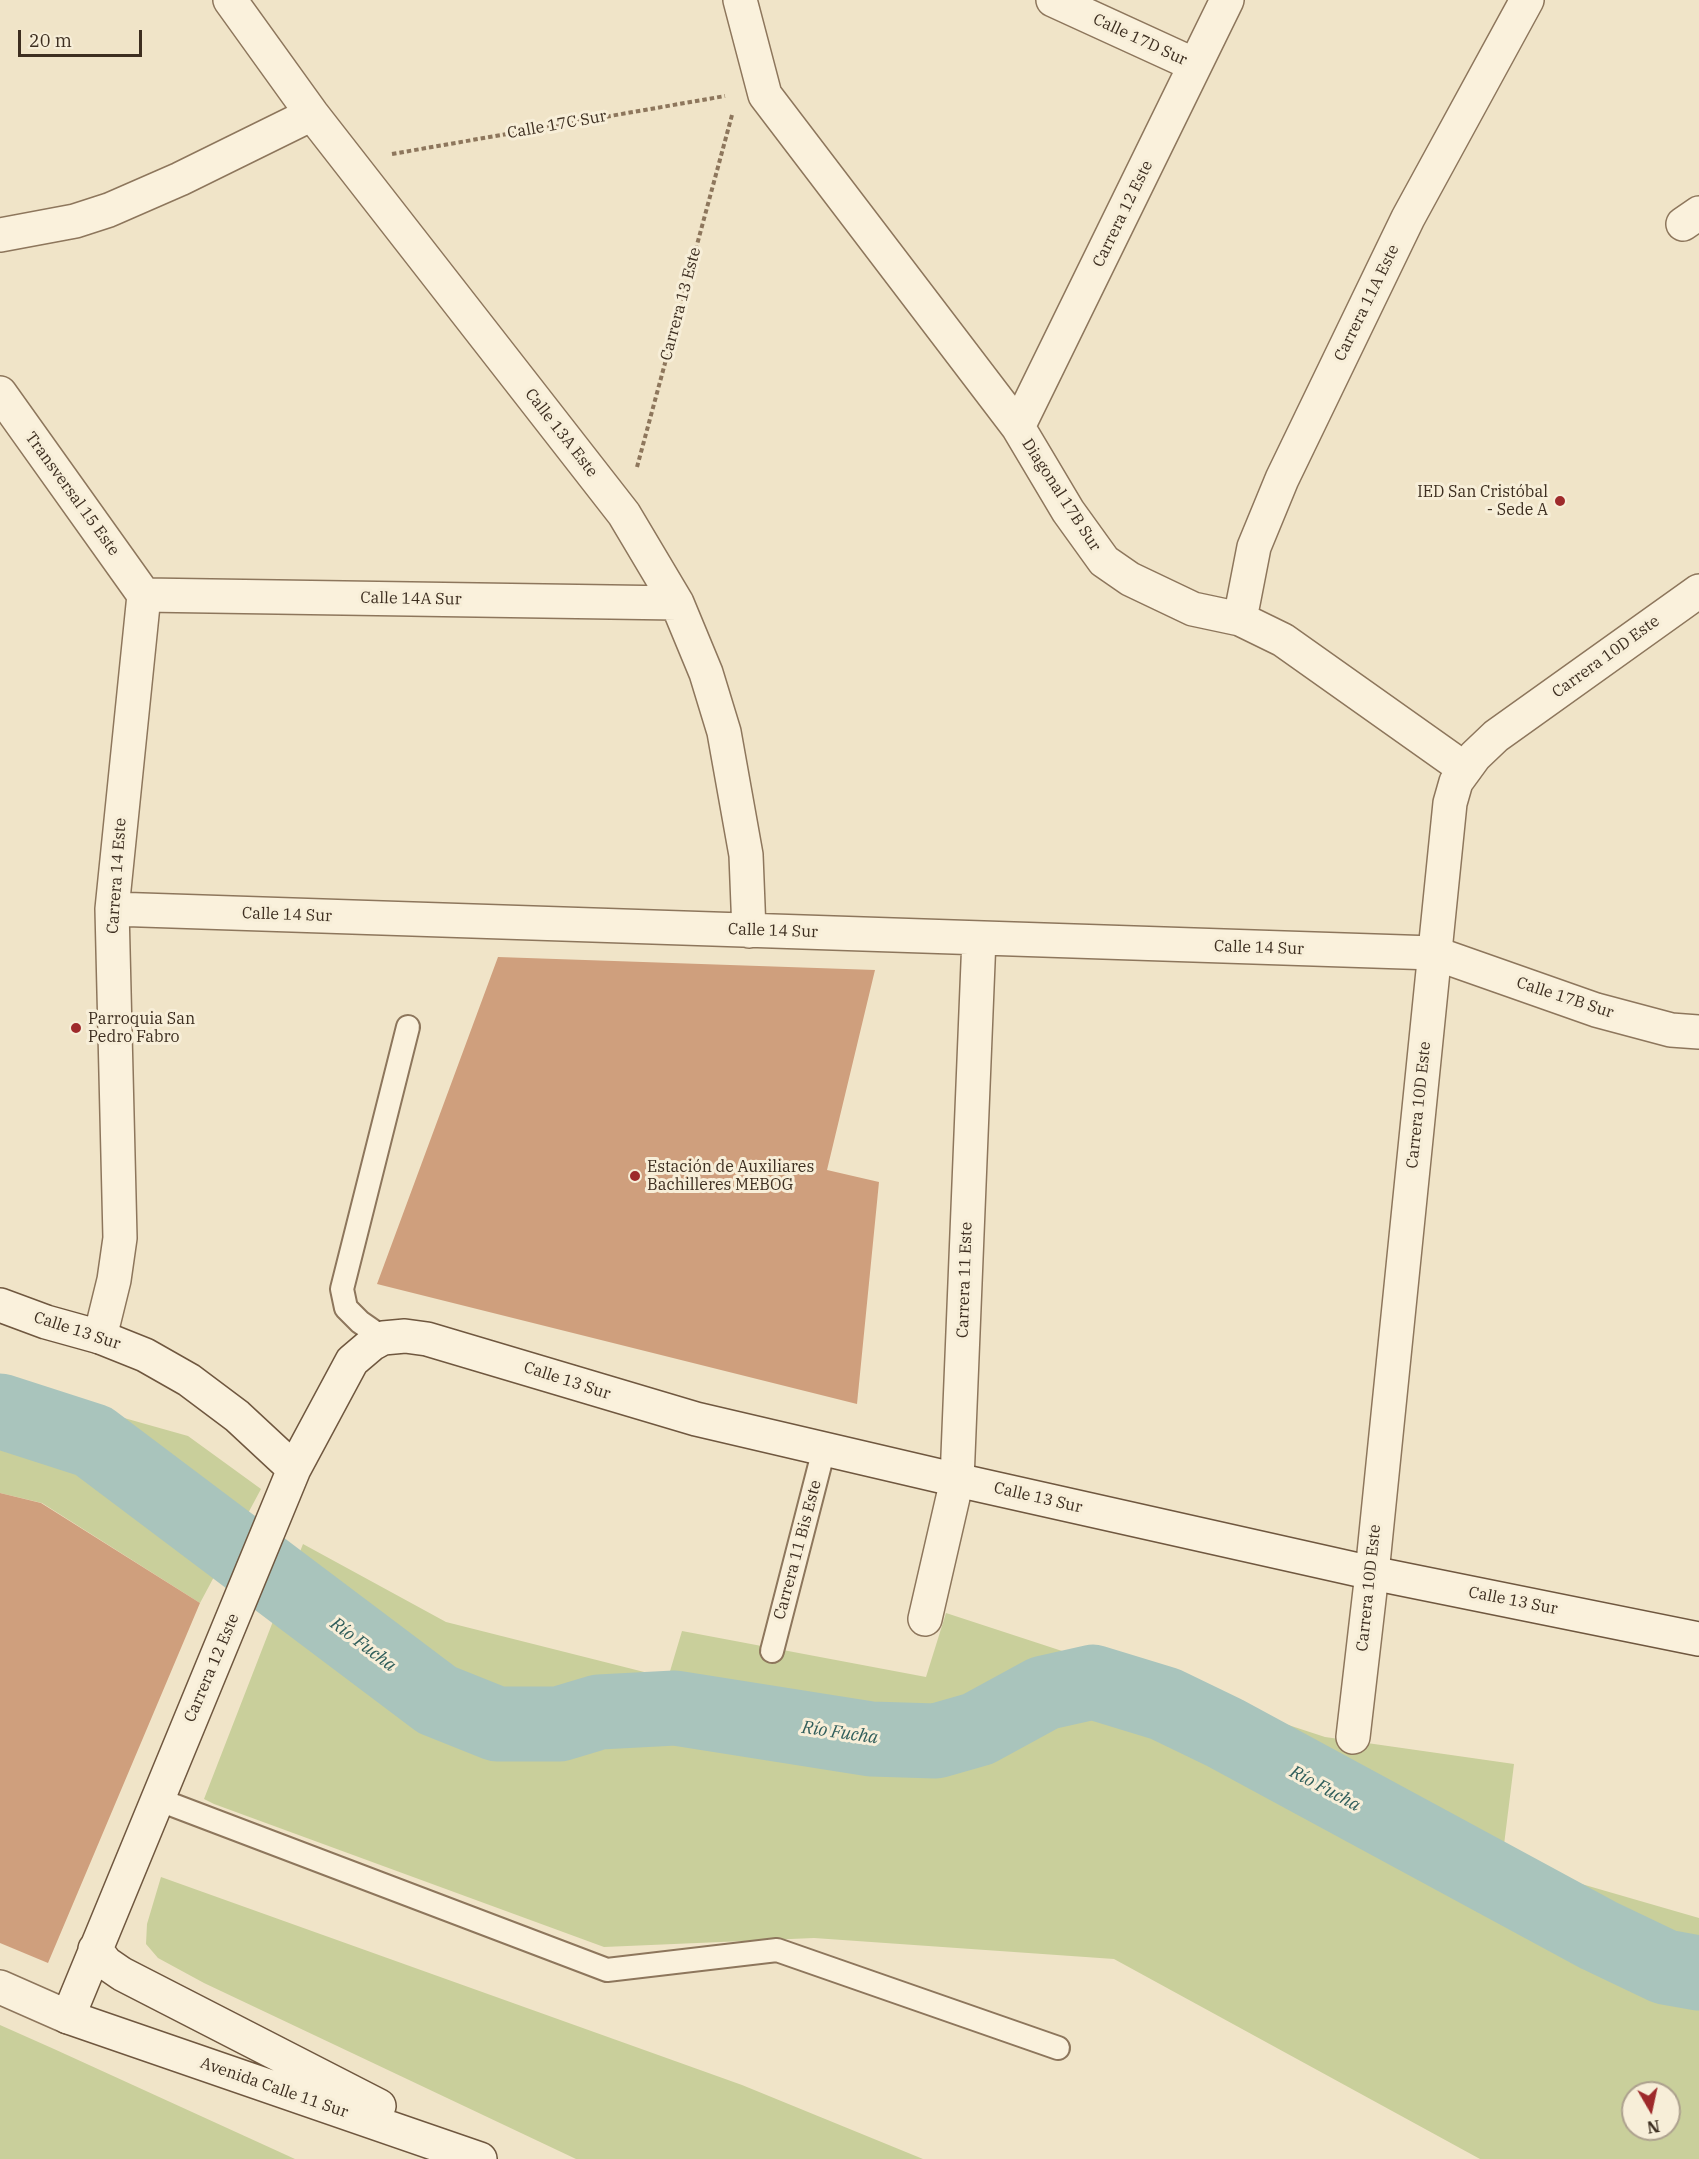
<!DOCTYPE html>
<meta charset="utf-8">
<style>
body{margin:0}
#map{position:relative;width:1699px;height:2159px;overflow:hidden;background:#f0e4c8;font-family:"IBM Plex Serif",serif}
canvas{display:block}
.north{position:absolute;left:1621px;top:2081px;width:60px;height:60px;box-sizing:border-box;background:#f7eed8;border:2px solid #ada18e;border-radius:50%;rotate:171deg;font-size:16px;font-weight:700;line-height:24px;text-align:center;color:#3d2e20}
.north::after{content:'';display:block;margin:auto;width:21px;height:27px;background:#9e2a2b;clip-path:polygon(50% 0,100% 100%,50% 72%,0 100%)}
.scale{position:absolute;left:18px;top:30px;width:124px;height:27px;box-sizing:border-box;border:3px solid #3d2e20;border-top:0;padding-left:8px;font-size:18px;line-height:21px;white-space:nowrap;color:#3d2e20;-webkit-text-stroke:4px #f7eed8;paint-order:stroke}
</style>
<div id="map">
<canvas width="1699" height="2159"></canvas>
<div class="north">N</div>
<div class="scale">20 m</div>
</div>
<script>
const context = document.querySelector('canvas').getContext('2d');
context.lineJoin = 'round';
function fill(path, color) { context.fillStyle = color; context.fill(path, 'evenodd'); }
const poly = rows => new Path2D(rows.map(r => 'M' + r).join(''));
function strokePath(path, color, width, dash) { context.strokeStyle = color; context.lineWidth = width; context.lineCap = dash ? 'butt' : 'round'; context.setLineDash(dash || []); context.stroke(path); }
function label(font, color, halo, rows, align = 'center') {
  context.font = font + ' "IBM Plex Serif",serif'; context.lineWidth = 6; context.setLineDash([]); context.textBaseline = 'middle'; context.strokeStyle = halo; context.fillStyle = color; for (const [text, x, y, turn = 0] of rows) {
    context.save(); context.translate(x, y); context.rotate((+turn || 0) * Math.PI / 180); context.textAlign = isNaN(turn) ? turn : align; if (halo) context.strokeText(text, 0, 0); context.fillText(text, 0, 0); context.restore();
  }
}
fill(poly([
 [0,1383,188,1436,261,1489,200,1603,42,1503,0,1493],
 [303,1544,446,1622,668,1678,682,1631,926,1677,946,1613,1325,1737,1514,1764,1502,1861,1699,1918,1699,2159,1480,2159,1114,1959,814,1938,604,1947,214,1804,204,1799],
 [1633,2093,1669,2093,1669,2129,1633,2129],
 [161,1877,742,2085,923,2159,576,2159,204,1983,158,1958,146,1944,147,1924],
 [0,2025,54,2049,295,2159,0,2159]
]), '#c9cf9b');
strokePath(poly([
 [0,1411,93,1441,437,1700,497,1724,559,1724,599,1712,675,1708,871,1739,936,1741,978,1729,1044,1693,1093,1682,1165,1704,1225,1733,1598,1935,1665,1967,1699,1973]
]), '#a9c4bc', 75);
fill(poly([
 [498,957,875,970,827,1170,879,1182,857,1404,377,1284],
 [0,1493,41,1503,200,1603,48,1963,0,1943]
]), '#cf9f7d');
const service = poly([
 [383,1338,360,1322,346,1308,342,1289,408,1027],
 [772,1651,824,1449],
 [157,1799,607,1970,777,1950,1058,2048]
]);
const minor = poly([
 [230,0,312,114,624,514,677,603,706,673,724,732,746,855,749,931],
 [740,0,765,95,1018,427,1068,511,1104,561,1130,579,1193,609,1240,619,1283,640,1465,769],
 [1053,0,1195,65],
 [1683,224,1699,213],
 [0,235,75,221,109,210,180,179,312,114],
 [0,393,144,595],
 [1018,427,1227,0],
 [144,595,677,603],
 [1240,619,1254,547,1282,479,1408,218,1527,0],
 [112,909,1434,953,1596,1010,1671,1030,1699,1032],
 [100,1337,114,1280,120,1238,112,909,144,595],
 [925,1619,957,1480,979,938],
 [1353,1737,1372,1573]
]);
const tertiary = poly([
 [1372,1573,1450,803,1456,782,1475,756,1496,736,1699,591],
 [0,1987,68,2017]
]);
const secondary = poly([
 [0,1305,46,1322,100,1337,145,1355,189,1380,237,1416,294,1469],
 [95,1949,106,1963,122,1974,379,2106],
 [480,2159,68,2017,294,1469,352,1361,372,1344,383,1338,405,1336,427,1339,696,1419,957,1480,1372,1573,1699,1639]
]);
strokePath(service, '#8d765c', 26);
strokePath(minor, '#8d765c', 36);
strokePath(tertiary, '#8d765c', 36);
strokePath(secondary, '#6f573f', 36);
strokePath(poly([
 [392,154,725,96],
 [637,467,732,115]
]), '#8d765c', 4, [4.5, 3]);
strokePath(service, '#faf1dc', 22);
strokePath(minor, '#faf1dc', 33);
strokePath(tertiary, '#faf1dc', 33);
strokePath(secondary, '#faf1dc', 33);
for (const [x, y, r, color] of [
 [1560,501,6,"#9e2a2b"],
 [76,1028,6,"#9e2a2b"],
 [635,1176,6,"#9e2a2b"]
]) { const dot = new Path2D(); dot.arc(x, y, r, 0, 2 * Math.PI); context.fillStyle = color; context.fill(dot); strokePath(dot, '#f7eed8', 2); }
label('16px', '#3d2e20', '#f7eed8', [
 ["Calle 17D Sur",1140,40,25],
 ["Calle 17C Sur",557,125,-10],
 ["Carrera 12 Este",1123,214,-64],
 ["Carrera 11A Este",1367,303,-64],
 ["Carrera 13 Este",681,304,-75],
 ["Calle 13A Este",561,433,52],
 ["Transversal 15 Este",72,494,54],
 ["Diagonal 17B Sur",1061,495,57],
 ["Calle 14A Sur",411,599,1],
 ["Carrera 10D Este",1606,657,-36],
 ["Carrera 14 Este",117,876,-86],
 ["Calle 14 Sur",287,915,2],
 ["Calle 14 Sur",773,931,2],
 ["Calle 14 Sur",1259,948,2],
 ["Calle 17B Sur",1565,998,18],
 ["Carrera 10D Este",1419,1105,-84],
 ["Carrera 11 Este",965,1280,-88],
 ["Calle 13 Sur",77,1331,18],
 ["Calle 13 Sur",567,1381,18],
 ["Calle 13 Sur",1038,1498,13],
 ["Carrera 11 Bis Este",798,1550,-75],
 ["Carrera 10D Este",1369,1588,-84],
 ["Calle 13 Sur",1513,1601,11],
 ["Carrera 12 Este",212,1668,-67],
 ["Avenida Calle 11 Sur",274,2088,19]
]);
label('16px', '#3d2e20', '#f7eed8', [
 ["IED San Cristóbal",1548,492,"right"],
 ["- Sede A",1548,510,"right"],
 ["Parroquia San",88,1019],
 ["Pedro Fabro",88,1037],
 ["Estación de Auxiliares",647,1167],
 ["Bachilleres MEBOG",647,1185]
], 'left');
label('italic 18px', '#2f5d5a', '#f7eed8', [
 ["Río Fucha",363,1645,37],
 ["Río Fucha",840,1733,8],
 ["Río Fucha",1325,1789,28]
]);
</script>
